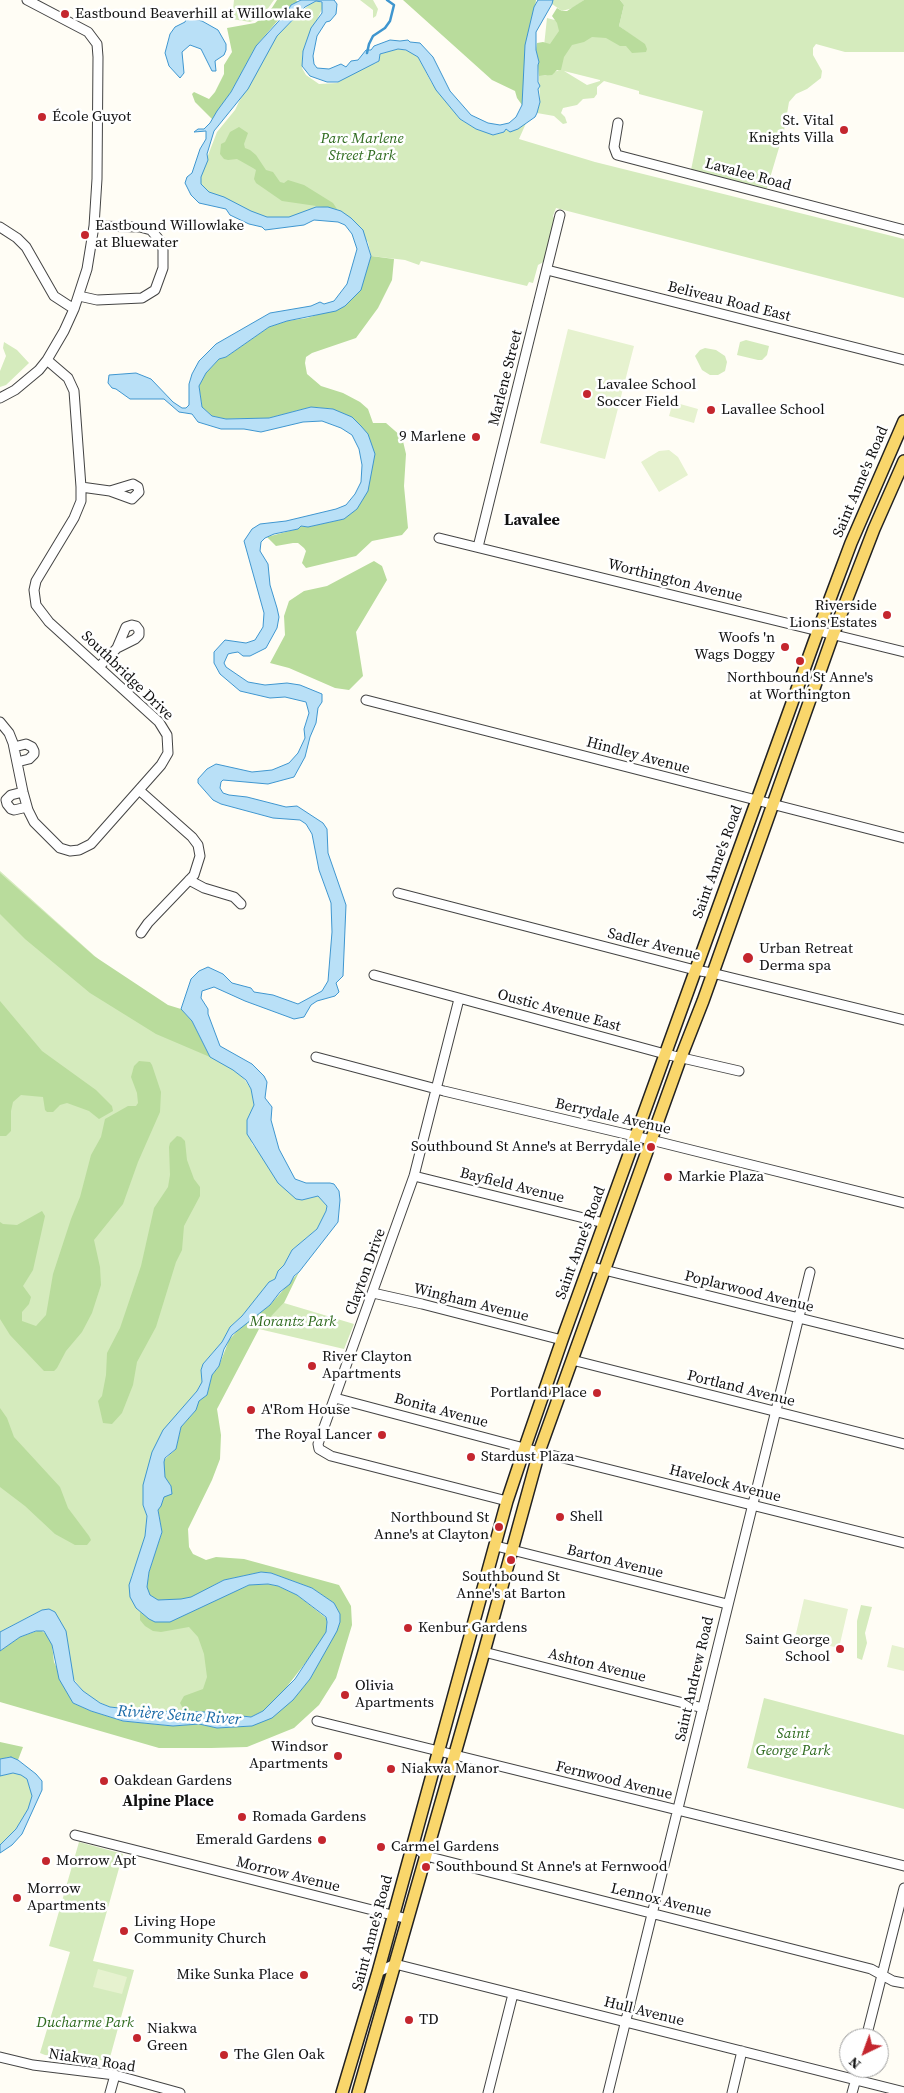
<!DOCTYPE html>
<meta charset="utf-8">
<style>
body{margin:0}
#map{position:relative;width:904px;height:2093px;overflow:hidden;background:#fffdf5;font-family:"Source Serif 4",serif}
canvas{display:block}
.north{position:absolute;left:839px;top:2028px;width:50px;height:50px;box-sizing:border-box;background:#fff;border:1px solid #a0a0a0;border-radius:50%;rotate:222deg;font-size:14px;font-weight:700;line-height:20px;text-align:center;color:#111}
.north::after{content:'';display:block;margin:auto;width:18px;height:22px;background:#c4262e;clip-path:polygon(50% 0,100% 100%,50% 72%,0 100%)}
</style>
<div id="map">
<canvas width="904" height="2093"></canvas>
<div class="north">N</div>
</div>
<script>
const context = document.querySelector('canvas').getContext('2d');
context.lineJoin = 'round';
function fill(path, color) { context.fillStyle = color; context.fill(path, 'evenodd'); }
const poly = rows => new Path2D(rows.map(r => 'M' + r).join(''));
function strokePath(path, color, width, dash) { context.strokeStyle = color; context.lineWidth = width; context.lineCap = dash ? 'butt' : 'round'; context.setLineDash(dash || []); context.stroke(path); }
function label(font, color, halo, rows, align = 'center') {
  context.font = font + ' "Source Serif 4",serif'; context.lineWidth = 5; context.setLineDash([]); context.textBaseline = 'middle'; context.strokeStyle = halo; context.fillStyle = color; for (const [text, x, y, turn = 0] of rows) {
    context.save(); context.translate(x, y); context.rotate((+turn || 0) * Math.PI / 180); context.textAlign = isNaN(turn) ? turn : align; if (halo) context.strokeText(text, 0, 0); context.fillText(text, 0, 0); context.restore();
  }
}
fill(poly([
 [234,0,274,0,262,17,250,22,232,19],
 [360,0,373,0,378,9,376,16,373,18,373,10],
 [553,0,584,0,573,8,562,11,552,4],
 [620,0,904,0,904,52,845,52,816,44,813,48,813,55,822,71,821,78,807,89,796,94,789,102,784,131,767,188,765,190,691,170,703,111,639,94,639,91,604,81,597,87,597,94,594,98,583,99,577,105,563,108,561,113,565,117,567,123,563,124,554,116,537,113,540,102,539,76,545,76,559,70,542,65,547,18,642,43,619,26,624,5],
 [564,71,600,80,600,81,587,85],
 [317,1,322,3,322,9,305,45,302,55,302,68,306,75,319,84,337,83,370,61,374,64,379,61,380,54,398,49,409,51,418,57,431,82,460,119,476,129,494,135,504,132,506,129,509,131,514,130,527,121,519,139,595,162,904,239,904,298,556,208,553,216,555,220,545,261,538,265,533,283,529,282,527,286,421,261,419,265,405,260,371,256,368,242,336,212,276,222,202,195,198,181,217,132,235,110,252,75,275,37,310,4],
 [746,340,769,346,767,355,762,360,758,360,737,355,740,342],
 [4,342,17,350,29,363,6,385,0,387,0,371,6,356,3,348],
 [705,348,716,350,725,356,727,362,725,371,718,375,710,375,702,370,695,356,700,350],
 [0,871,147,1003,242,1076,251,1089,254,1105,247,1120,252,1144,302,1200,318,1196,327,1206,324,1218,317,1229,292,1250,284,1265,278,1271,275,1279,269,1283,242,1316,230,1327,222,1342,203,1364,201,1370,202,1382,197,1391,185,1406,143,1505,147,1516,145,1536,139,1558,131,1577,297,1595,185,1712,146,1711,110,1707,94,1700,83,1691,72,1677,67,1638,42,1610,0,1632],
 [284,1303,354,1324,344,1349,259,1329],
 [861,1605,872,1607,865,1633,867,1643,862,1660,857,1658,857,1621],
 [764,1698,904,1735,904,1809,747,1768],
 [13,1773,21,1774,27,1779,32,1796,29,1809,16,1829,0,1845,0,1776],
 [79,1842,123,1854,93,1961,134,1970,109,2061,45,2055,40,2053,70,1952,49,1946]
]), '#d5ebbd');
fill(poly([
 [277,0,296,0,298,2,292,4,256,46,231,92,212,119,195,102,192,94,194,92,209,99,215,92,224,74,224,65,232,52,227,28,255,23,268,14],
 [403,0,536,0,534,17,530,24,522,105,517,98,515,91,492,80],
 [584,0,620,0,624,5,619,26,645,44,647,49,646,52,632,53,626,46,620,46,606,38,592,37,584,42,572,45,564,57,561,70,557,70,552,75,539,76,538,65,539,62,536,50,537,43,543,42,550,44,559,31,557,23,552,16,557,8,562,11,567,11],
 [239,127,248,133,244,144,245,148,250,150,256,155,266,170,273,172,280,182,284,183,288,180,304,185,333,203,337,209,282,201,256,183,254,179,256,170,253,168,237,159,228,160,224,159,220,154,221,144,225,142,230,132],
 [371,256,394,259,392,280,378,308,356,338,312,353,306,357,305,363,307,374,321,386,343,393,360,402,368,409,373,423,386,423,402,437,406,454,404,486,408,528,402,535,372,541,356,556,306,568,302,563,306,551,304,548,298,543,293,543,276,546,267,537,297,529,301,526,308,527,344,519,375,454,333,409,311,407,269,418,226,419,212,416,202,407,199,386,206,373,219,359,226,357,269,327,287,321,307,318,345,306,360,290],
 [374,561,382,566,387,580,356,632,363,676,349,690,335,688,289,668,270,663,285,635,284,616,289,601,304,591,327,586],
 [0,873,94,956,168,1005,181,1009,192,1021,210,1057,156,1034,90,993,25,939,0,914],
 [0,1001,42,1051,96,1090,112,1106,113,1111,99,1119,89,1111,67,1103,60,1105,53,1112,47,1112,45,1110,43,1097,21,1095,13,1102,11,1111,11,1131,6,1136,0,1136],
 [139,1061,150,1062,152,1065,161,1092,160,1112,138,1162,123,1204,94,1240,100,1267,101,1285,92,1313,82,1332,66,1351,57,1368,54,1371,44,1371,10,1335,0,1319,0,1222,3,1224,17,1225,42,1211,45,1216,33,1270,23,1286,31,1297,29,1304,22,1312,22,1321,36,1326,46,1315,53,1274,71,1219,80,1197,91,1155,101,1137,105,1119,128,1106,136,1106,138,1103,137,1093,131,1077,134,1066],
 [177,1136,181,1137,185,1141,187,1160,194,1179,200,1187,200,1196,184,1226,182,1250,176,1262,156,1327,137,1362,133,1385,122,1413,112,1424,103,1423,98,1401,102,1396,106,1375,107,1353,120,1328,141,1266,154,1208,168,1187,170,1175,169,1147,170,1143],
 [299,1272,284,1303,259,1329,217,1409,221,1435,220,1459,212,1480,188,1529,189,1547,193,1554,206,1560,216,1557,244,1559,339,1585,351,1606,352,1625,336,1678,319,1705,294,1728,247,1747,211,1748,159,1748,0,1702,0,1651,20,1637,40,1630,48,1635,52,1645,54,1662,73,1703,91,1711,123,1721,173,1726,199,1724,217,1728,252,1726,292,1700,310,1679,340,1622,340,1614,334,1603,312,1588,271,1573,261,1572,224,1580,191,1597,181,1599,158,1600,150,1595,147,1587,149,1572,162,1532,158,1510,164,1497,171,1486,165,1477,163,1461,176,1449,181,1427,196,1410,198,1401,207,1395,212,1375,219,1366,229,1340,241,1327,270,1305],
 [0,1408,7,1418,14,1437,60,1487,68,1508,89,1536,91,1540,87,1545,75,1545,55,1534,25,1506,0,1487],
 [268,1584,278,1586,297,1595,326,1618,327,1622,326,1633,313,1653,282,1693,263,1711,251,1717,205,1712,185,1712,180,1703,184,1696,203,1689,207,1677,204,1654,198,1637,189,1627,161,1632,153,1631,145,1626,140,1620,140,1612,149,1619,155,1622,170,1622,249,1585],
 [0,1742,23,1747,18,1760,11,1757,0,1759]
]), '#b9dc9c');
fill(poly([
 [568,329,634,346,605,459,540,443],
 [673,402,698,409,694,423,669,416],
 [669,450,678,457,688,475,659,492,641,462,659,451],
 [804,1599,848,1609,839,1648,795,1638],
 [892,1645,904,1648,904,1671,887,1667],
 [98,1969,127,1977,122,1994,93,1987]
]), '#e6f2cf');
const water = poly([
 [301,0,334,0,337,4,336,14,330,21,326,22,317,36,313,56,314,64,317,68,329,69,341,64,346,67,351,61,358,60,366,50,371,50,374,46,390,40,400,41,408,40,410,42,420,43,433,57,450,91,471,115,488,123,500,125,509,123,516,117,522,105,525,45,534,7,538,0,553,0,552,4,536,32,536,50,539,62,538,65,538,82,540,86,538,89,540,102,537,113,535,117,518,129,510,132,506,129,504,132,493,135,476,129,460,119,436,90,418,57,406,50,398,49,380,54,379,61,338,82,327,82,310,76,302,66,303,51,311,28,322,13,322,2,316,1,305,7,277,36,248,89,214,131,207,154,208,160,201,177,201,184,209,192,224,197,251,211,267,217,289,217,316,207,328,207,341,211,351,218,363,230,371,256,361,290,345,306,336,311,287,321,269,327,226,357,219,359,206,373,199,386,202,407,212,416,226,419,269,418,311,407,333,409,352,417,361,426,368,434,375,454,368,491,357,509,344,519,308,527,301,526,298,529,274,534,265,538,261,542,260,551,268,564,270,585,277,608,279,617,277,628,266,648,250,656,243,656,238,652,232,653,228,654,224,663,226,667,248,682,265,685,287,683,300,685,322,694,322,702,318,708,316,723,310,737,305,757,294,777,268,784,223,780,221,782,220,788,223,793,229,795,247,797,286,807,297,806,323,823,327,829,328,853,346,905,343,976,336,983,339,992,335,996,317,1001,311,1005,304,1017,294,1019,245,1001,214,987,202,991,201,998,208,1009,208,1014,220,1046,252,1064,264,1076,267,1082,265,1098,272,1107,271,1120,279,1149,295,1179,306,1183,330,1183,334,1184,339,1191,340,1200,338,1222,299,1272,294,1276,290,1284,280,1292,270,1305,232,1335,224,1349,219,1366,212,1375,207,1395,199,1401,196,1410,181,1427,176,1449,165,1458,164,1462,165,1477,171,1486,172,1494,164,1497,161,1506,158,1510,162,1532,149,1572,147,1587,150,1595,158,1600,181,1599,191,1597,224,1580,261,1572,271,1573,312,1588,334,1603,340,1614,340,1622,337,1631,310,1679,293,1700,272,1718,252,1726,217,1728,199,1724,173,1726,123,1721,91,1711,73,1703,59,1679,52,1645,44,1631,36,1631,20,1637,0,1651,0,1632,42,1610,49,1609,55,1612,66,1631,74,1681,83,1691,100,1703,110,1707,146,1711,205,1712,251,1717,263,1711,295,1679,326,1632,327,1622,326,1617,297,1595,278,1586,268,1584,249,1585,170,1622,155,1622,149,1619,136,1608,130,1597,129,1585,145,1536,147,1516,143,1505,143,1485,152,1452,163,1430,197,1391,202,1382,201,1370,203,1364,222,1342,230,1327,242,1316,269,1282,275,1279,278,1271,284,1265,292,1250,317,1229,326,1211,327,1206,318,1196,302,1200,296,1199,278,1183,247,1134,247,1120,254,1105,251,1089,246,1080,233,1070,210,1057,192,1021,181,1009,191,979,199,971,208,967,223,974,232,983,251,988,254,992,273,995,298,1004,322,991,328,981,332,932,331,903,319,870,312,834,306,824,300,820,273,818,221,804,213,800,198,783,198,779,207,769,216,764,252,772,272,770,289,763,298,753,305,738,304,729,309,713,306,702,285,697,270,698,240,691,220,674,214,663,214,652,225,640,246,643,255,640,263,627,264,613,244,541,252,529,260,524,286,521,336,509,346,505,355,494,361,482,362,465,359,449,352,435,341,428,322,421,303,422,261,432,244,429,221,429,198,422,192,414,179,412,164,399,130,399,116,389,112,388,108,383,109,375,136,373,151,379,173,402,182,408,186,408,189,405,189,384,192,374,199,361,216,344,270,313,311,306,320,302,324,304,334,301,347,284,357,249,352,234,345,225,338,222,314,220,304,225,265,230,262,227,249,224,230,215,226,209,199,203,191,195,185,183,187,177,192,173,200,149,206,139,206,131,194,132,198,129,204,129,210,123,217,111,231,92,256,46,287,12,291,5,301,0],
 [187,18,202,21,218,30,226,44,226,50,224,55,215,61,216,71,212,71,201,49,190,45,182,52,184,73,180,78,169,66,165,53,170,34,175,27,185,22,187,18],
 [11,1757,18,1760,36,1774,42,1781,42,1790,22,1834,12,1845,0,1853,0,1845,16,1829,28,1809,32,1796,27,1779,21,1775,13,1773,0,1776,0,1759,11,1757]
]);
fill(water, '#b9e0f7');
strokePath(water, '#3f96cf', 1);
strokePath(poly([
 [367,53,369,44,373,36,385,28,390,21,394,5,387,0]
]), '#3f96cf', 2.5);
const minor = poly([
 [618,123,614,147,617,155,904,230],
 [0,227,17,238,26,247,54,296,74,309],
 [547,270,904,360],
 [79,296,97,300,142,298,155,290,163,268,163,250,161,242,151,230,140,227,94,226],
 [0,398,15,390,39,370,47,360,64,331,74,309,87,269,94,226,97,179,98,57,97,44,88,32,27,0],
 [81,487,110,491,132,499,139,492,138,487,133,484,110,491],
 [439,538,904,652],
 [478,547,560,215],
 [99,667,117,648,135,639,139,635,139,630,136,626,132,625,126,627,117,648],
 [366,700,904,838],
 [0,722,9,733,13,743,23,792,28,810,34,822,60,848,70,851,79,850,91,844,161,765,168,753,167,735,159,722,49,622,36,605,34,590,36,581,74,518,81,501,81,487,74,391,68,378,47,360],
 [14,747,26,744,32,747,34,751,34,754,29,759,17,762],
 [139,790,192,837,198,845,200,856,194,875,148,923,141,933],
 [23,792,11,795,6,800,7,804,11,809,14,810,27,807],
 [189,880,204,888,234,897,241,904],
 [398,893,695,970,712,973,904,1020],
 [374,975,665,1054,739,1071],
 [459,999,414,1176,318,1444,319,1449,331,1456,507,1501],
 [316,1057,444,1091,651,1140,904,1203],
 [414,1176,604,1223],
 [588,1266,904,1344],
 [373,1293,422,1304,562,1340],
 [572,1360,904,1444],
 [335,1398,539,1452,904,1543],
 [496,1546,727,1604],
 [484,1652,703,1708],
 [317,1721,904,1866],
 [75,1835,408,1919],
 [412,1844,426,1856,871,1969,893,1981,904,1983],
 [378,1972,395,1964,904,2092],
 [866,2038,904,1888],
 [0,2057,33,2065,115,2075,180,2093],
 [110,2093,115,2075],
 [488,2093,513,1994],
 [608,2093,810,1272],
 [732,2093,742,2051],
 [852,2093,859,2068]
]);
const major = poly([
 [342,2093,378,1972,507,1501,525,1447,562,1340,818,631,851,543,904,421],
 [358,2093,484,1652,539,1452,681,1057,703,1001,833,635,874,529,904,461]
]);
strokePath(minor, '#444', 11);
strokePath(major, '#222', 14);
strokePath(minor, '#fff', 9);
strokePath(major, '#f9d66b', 11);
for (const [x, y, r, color] of [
 [65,14,5,"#c4262e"],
 [42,117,5,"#c4262e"],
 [844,130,5,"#c4262e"],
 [85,235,5,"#c4262e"],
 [587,394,5,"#c4262e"],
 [711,410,5,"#c4262e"],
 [476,437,5,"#c4262e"],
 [887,615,5,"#c4262e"],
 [785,647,5,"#c4262e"],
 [800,661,5,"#c4262e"],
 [748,958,6,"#c4262e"],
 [651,1147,5,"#c4262e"],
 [668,1177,5,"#c4262e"],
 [312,1366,5,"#c4262e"],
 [597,1393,5,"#c4262e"],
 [251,1410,5,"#c4262e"],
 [382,1435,5,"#c4262e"],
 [471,1457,5,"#c4262e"],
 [560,1517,5,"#c4262e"],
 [499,1527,5,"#c4262e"],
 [511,1560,5,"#c4262e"],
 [408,1628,5,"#c4262e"],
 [840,1649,5,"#c4262e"],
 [345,1695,5,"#c4262e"],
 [338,1756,5,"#c4262e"],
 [391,1769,5,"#c4262e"],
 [104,1781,5,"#c4262e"],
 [242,1817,5,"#c4262e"],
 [322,1840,5,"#c4262e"],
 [381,1847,5,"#c4262e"],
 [46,1861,5,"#c4262e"],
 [426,1867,5,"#c4262e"],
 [17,1898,5,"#c4262e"],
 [124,1931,5,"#c4262e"],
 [304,1975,5,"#c4262e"],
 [409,2020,5,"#c4262e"],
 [137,2038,5,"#c4262e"],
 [224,2055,5,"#c4262e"]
]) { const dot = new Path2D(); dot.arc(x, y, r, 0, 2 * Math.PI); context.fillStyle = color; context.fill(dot); strokePath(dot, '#fff', 2); }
label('15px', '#111', '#fff', [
 ["Eastbound Beaverhill at Willowlake",75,14],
 ["École Guyot",52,117],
 ["St. Vital",834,121,"right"],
 ["Knights Villa",834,138,"right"],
 ["Eastbound Willowlake",95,226],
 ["at Bluewater",95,243],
 ["Lavalee School",597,385],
 ["Soccer Field",597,402],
 ["Lavallee School",721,410],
 ["9 Marlene",466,437,"right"],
 ["Riverside",877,606,"right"],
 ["Lions Estates",877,623,"right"],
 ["Woofs 'n",775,638,"right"],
 ["Wags Doggy",775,655,"right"],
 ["Northbound St Anne's",800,678,"center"],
 ["at Worthington",800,695,"center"],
 ["Urban Retreat",759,949],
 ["Derma spa",759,966],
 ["Southbound St Anne's at Berrydale",641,1147,"right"],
 ["Markie Plaza",678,1177],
 ["River Clayton",322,1357],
 ["Apartments",322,1374],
 ["Portland Place",587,1393,"right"],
 ["A'Rom House",261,1410],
 ["The Royal Lancer",372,1435,"right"],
 ["Stardust Plaza",481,1457],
 ["Shell",570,1517],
 ["Northbound St",489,1518,"right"],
 ["Anne's at Clayton",489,1535,"right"],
 ["Southbound St",511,1577,"center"],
 ["Anne's at Barton",511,1594,"center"],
 ["Kenbur Gardens",418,1628],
 ["Saint George",830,1640,"right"],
 ["School",830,1657,"right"],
 ["Olivia",355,1686],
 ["Apartments",355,1703],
 ["Windsor",328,1747,"right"],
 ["Apartments",328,1764,"right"],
 ["Niakwa Manor",401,1769],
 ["Oakdean Gardens",114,1781],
 ["Romada Gardens",252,1817],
 ["Emerald Gardens",312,1840,"right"],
 ["Carmel Gardens",391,1847],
 ["Morrow Apt",56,1861],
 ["Southbound St Anne's at Fernwood",436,1867],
 ["Morrow",27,1889],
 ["Apartments",27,1906],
 ["Living Hope",134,1922],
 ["Community Church",134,1939],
 ["Mike Sunka Place",294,1975,"right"],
 ["TD",419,2020],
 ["Niakwa",147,2029],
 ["Green",147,2046],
 ["The Glen Oak",234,2055]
], 'left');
label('italic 15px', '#2f6b1f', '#fff', [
 ["Parc Marlene",362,139],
 ["Street Park",362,156],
 ["Morantz Park",293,1322],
 ["Saint",793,1734],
 ["George Park",793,1751],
 ["Ducharme Park",85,2023]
]);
label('15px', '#111', '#fff', [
 ["Lavalee Road",748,175,15],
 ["Beliveau Road East",729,302,14],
 ["Marlene Street",506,378,-76],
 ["Saint Anne's Road",861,482,-67],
 ["Worthington Avenue",675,581,14],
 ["Southbridge Drive",127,676,44],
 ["Hindley Avenue",638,756,15],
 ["Saint Anne's Road",718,862,-70],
 ["Sadler Avenue",654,945,14],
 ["Oustic Avenue East",559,1011,15],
 ["Berrydale Avenue",613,1117,13],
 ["Bayfield Avenue",512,1186,14],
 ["Saint Anne's Road",581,1243,-70],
 ["Clayton Drive",366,1272,-70],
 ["Poplarwood Avenue",749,1292,14],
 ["Wingham Avenue",471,1303,14],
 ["Portland Avenue",741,1389,14],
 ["Bonita Avenue",441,1411,15],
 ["Havelock Avenue",725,1484,14],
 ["Barton Avenue",615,1562,14],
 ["Ashton Avenue",597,1666,14],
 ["Saint Andrew Road",695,1679,-77],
 ["Fernwood Avenue",614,1781,14],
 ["Morrow Avenue",288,1875,14],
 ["Lennox Avenue",661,1901,14],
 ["Saint Anne's Road",373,1933,-75],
 ["Hull Avenue",644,2012,14],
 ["Niakwa Road",92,2061,9]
]);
label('bold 16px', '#111', '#fff', [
 ["Lavalee",532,521],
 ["Alpine Place",168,1802]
]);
label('italic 16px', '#1768a6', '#fff', [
 ["Rivière Seine River",179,1716,4]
]);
</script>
